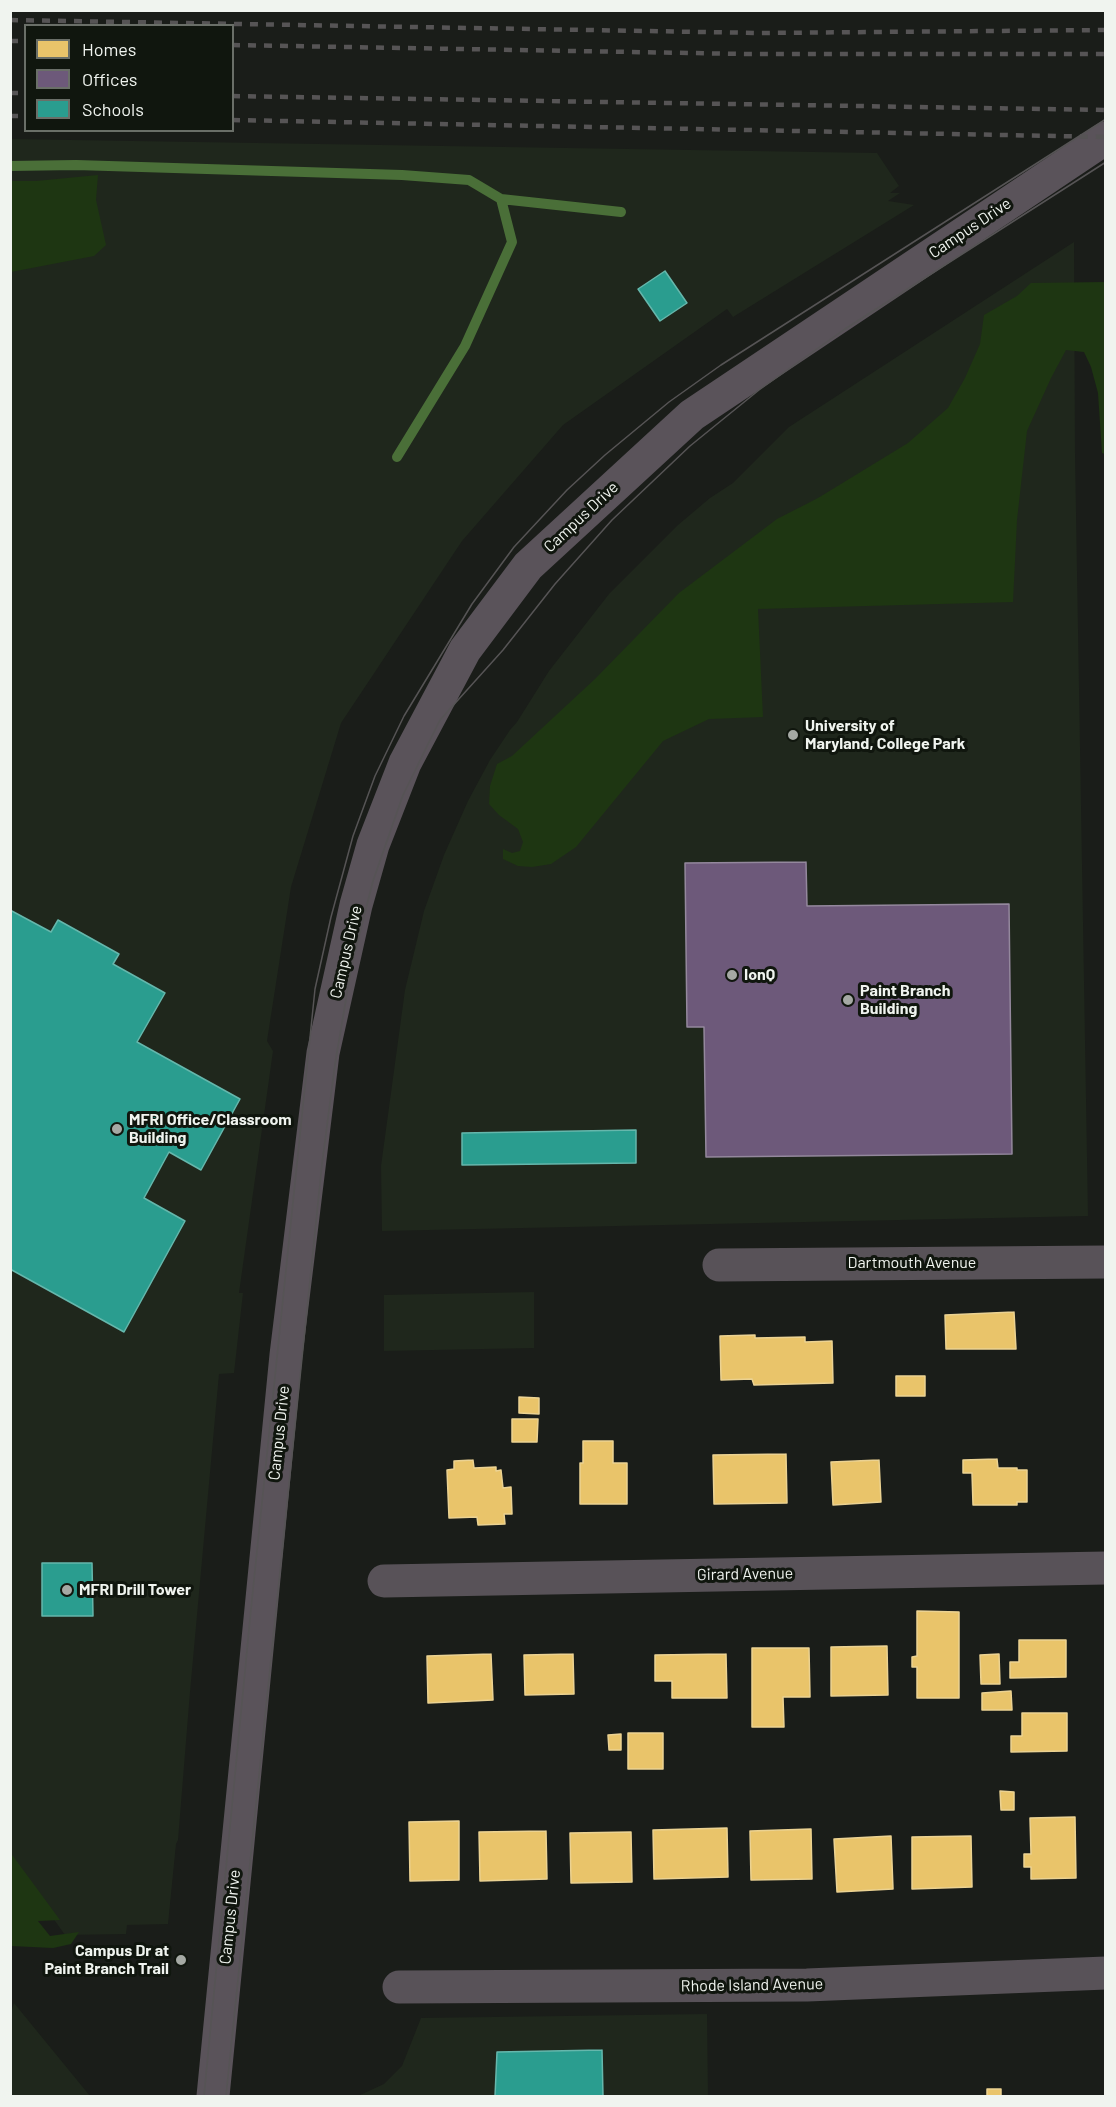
<!DOCTYPE html>
<style>
body{margin:0}
#map{position:relative;width:1116px;height:2107px;overflow:hidden;background:#1a1d19;font-family:Barlow,sans-serif}
canvas{display:block}
.frame{position:absolute;inset:0;border:12px solid #f0f4ef;pointer-events:none}
.legend{position:absolute;left:24px;top:24px;width:210px;height:108px;box-sizing:border-box;background:#10160e;border:2px solid #6a6f68;margin:0;padding:8px 10px;list-style:none;font-size:18px;color:#f0f4ef}
.legend li{display:flex;align-items:center;gap:12px;height:30px}
.legend b{width:30px;border:2px solid #6a6f68}
</style>
<div id="map">
<canvas width="1116" height="2107"></canvas>
<div class="frame"></div>
<ul class="legend">
<li><b style="height:16px;background:#e9c46a"></b>Homes</li>
<li><b style="height:16px;background:#6d597a"></b>Offices</li>
<li><b style="height:16px;background:#2a9d8f"></b>Schools</li>
</ul>
</div>
<script>
const context = document.querySelector('canvas').getContext('2d');
context.lineJoin = 'round';
function fill(path, color) { context.fillStyle = color; context.fill(path, 'evenodd'); }
const poly = rows => new Path2D(rows.map(r => 'M' + r).join(''));
function strokePath(path, color, width, dash) { context.strokeStyle = color; context.lineWidth = width; context.lineCap = dash ? 'butt' : 'round'; context.setLineDash(dash || []); context.stroke(path); }
function label(font, color, halo, rows, align = 'center') {
  context.font = font + ' Barlow,sans-serif'; context.lineWidth = 6; context.setLineDash([]); context.textBaseline = 'middle'; context.strokeStyle = halo; context.fillStyle = color; for (const [text, x, y, turn = 0] of rows) {
    context.save(); context.translate(x, y); context.rotate((+turn || 0) * Math.PI / 180); context.textAlign = isNaN(turn) ? turn : align; if (halo) context.strokeText(text, 0, 0); context.fillText(text, 0, 0); context.restore();
  }
}
fill(poly([
 [10,139,877,153,899,186,890,193,900,193,888,201,914,205,733,317,727,309,563,425,462,541,341,723,291,887,267,1041,273,1051,239,1293,243,1293,234,1373,219,1374,190,1692,178,1840,176,1844,168,1924,127,1925,126,1934,65,1935,11,1859],
 [1074,242,1075,454,1088,1216,382,1231,381,1166,405,990,424,911,444,855,468,801,490,760,510,730,517,722,549,671,609,594,678,525,710,498,733,483,789,427],
 [534,1292,534,1348,384,1351,384,1295],
 [14,2003,90,2096,11,2096,10,2015],
 [707,2014,708,2096,358,2096,384,2084,402,2066,421,2018]
]), '#1f271c');
fill(poly([
 [1105,10,601,12,514,11,514,10],
 [98,175,96,200,106,245,94,256,11,272,11,181,36,181],
 [1105,282,1105,454,1102,453,1098,393,1091,367,1084,352,1066,350,1051,378,1027,431,1017,520,1013,602,758,609,763,717,709,719,663,741,576,847,551,864,532,867,518,866,503,859,503,849,512,853,520,851,523,842,518,829,499,815,489,804,490,786,497,764,512,756,595,679,679,593,777,519,818,498,908,443,948,408,965,378,980,344,984,315,1017,296,1031,283],
 [10,1852,60,1920,38,1921,50,1936,79,1932,71,1944,53,1948,11,1946]
]), '#1e3612');
const homes = poly([
 [1014,1312,1016,1349,946,1349,945,1315,1014,1312],
 [755,1335,755,1338,805,1337,805,1342,832,1341,833,1383,754,1385,752,1379,721,1380,720,1336,755,1335],
 [896,1376,925,1376,925,1396,896,1396,896,1376],
 [519,1397,539,1398,539,1414,519,1413,519,1397],
 [512,1419,538,1419,537,1442,512,1442,512,1419],
 [583,1441,613,1441,613,1463,627,1463,627,1504,580,1504,580,1463,583,1463,583,1441],
 [786,1454,787,1503,714,1504,713,1455,786,1454],
 [997,1459,998,1468,1017,1468,1017,1470,1027,1470,1027,1502,1017,1502,1017,1505,973,1505,972,1473,963,1473,963,1460,997,1459],
 [473,1460,474,1468,496,1467,496,1471,501,1470,503,1488,511,1487,512,1514,504,1514,505,1524,478,1525,477,1517,449,1518,447,1470,454,1469,454,1461,473,1460],
 [879,1460,881,1502,833,1505,831,1462,879,1460],
 [917,1611,959,1612,959,1698,917,1698,917,1667,912,1667,912,1657,917,1656,917,1611],
 [1019,1640,1066,1640,1066,1677,1010,1678,1010,1662,1019,1662,1019,1640],
 [887,1646,888,1695,831,1696,831,1647,887,1646],
 [752,1648,809,1648,810,1697,783,1697,784,1727,752,1727,752,1648],
 [491,1654,493,1700,428,1703,427,1656,491,1654],
 [573,1654,574,1694,525,1695,524,1655,573,1654],
 [726,1654,727,1698,672,1698,672,1681,655,1681,655,1655,726,1654],
 [999,1654,1000,1684,981,1684,980,1655,999,1654],
 [1011,1691,1012,1710,982,1710,982,1693,1011,1691],
 [1022,1713,1067,1713,1067,1751,1011,1752,1011,1736,1022,1736,1022,1713],
 [628,1733,663,1733,663,1769,628,1769,628,1733],
 [621,1734,621,1750,609,1750,608,1735,621,1734],
 [1000,1791,1014,1792,1014,1810,1001,1810,1000,1791],
 [1075,1817,1076,1878,1031,1879,1031,1867,1024,1867,1024,1854,1031,1854,1030,1818,1075,1817],
 [459,1821,459,1880,410,1881,409,1822,459,1821],
 [727,1828,728,1877,654,1879,653,1830,727,1828],
 [811,1829,812,1879,751,1880,750,1831,811,1829],
 [546,1831,547,1879,480,1881,479,1832,546,1831],
 [631,1832,632,1882,571,1883,570,1833,631,1832],
 [891,1836,893,1889,837,1892,834,1839,891,1836],
 [971,1836,972,1887,912,1889,912,1837,971,1836],
 [987,2089,1001,2089,1001,2096,987,2096,987,2089]
]);
fill(homes, '#e9c46a');
strokePath(homes, '#ebd292', 1.5);
const offices = poly([
 [806,862,807,906,1009,904,1012,1154,706,1157,704,1027,687,1027,685,863,806,862]
]);
fill(offices, '#6d597a');
strokePath(offices, '#94889d', 1.5);
const schools = poly([
 [665,271,687,303,660,321,638,289,665,271],
 [10,910,51,932,58,920,119,954,113,964,165,993,137,1042,240,1099,201,1170,169,1152,144,1198,185,1221,124,1332,10,1269,10,910],
 [636,1130,636,1163,462,1165,462,1133,636,1130],
 [42,1563,92,1563,93,1616,42,1616,42,1563],
 [602,2050,603,2096,495,2096,497,2052,602,2050]
]);
fill(schools, '#2a9d8f');
strokePath(schools, '#65b7ac', 1.5);
strokePath(poly([
 [10,166,76,165,402,175,469,180,501,199,512,242,465,346,397,457],
 [501,199,621,212]
]), '#4a6f38', 10);
strokePath(poly([
 [719,1265,1106,1262],
 [384,1581,1106,1568],
 [399,1987,807,1985,1106,1973]
]), '#585258', 33);
strokePath(poly([
 [213,2096,286,1355,323,1053,356,905,373,845,405,763,465,650,528,566,692,415,1106,138]
]), '#5a535a', 33);
strokePath(poly([
 [204,2096,251,1609,315,989,331,917,353,836,375,776,404,716,472,604,514,547,567,490,605,455,669,402,721,365,1106,119],
 [226,2096,322,1164,335,1064,352,964,373,881,403,795,440,720,503,650,555,584,612,520,690,446,759,390,845,329,1106,162]
]), '#565455', 1.5);
strokePath(poly([
 [10,20,760,33,1106,30],
 [10,41,26,41],
 [232,45,746,54,1106,54],
 [10,93,26,93],
 [232,96,1106,110],
 [10,116,26,116],
 [232,120,1106,137]
]), '#565455', 4.5, [8, 8]);
for (const [x, y, r, color] of [
 [793,735,6,"#a5a9a4"],
 [732,975,6,"#a5a9a4"],
 [848,1000,6,"#a5a9a4"],
 [117,1129,6,"#a5a9a4"],
 [67,1590,6,"#a5a9a4"],
 [181,1960,6,"#a5a9a4"]
]) { const dot = new Path2D(); dot.arc(x, y, r, 0, 2 * Math.PI); context.fillStyle = color; context.fill(dot); strokePath(dot, '#10160e', 2); }
label('16px', '#f0f4ef', '#10160e', [
 ["Campus Drive",970,228,-34],
 ["Campus Drive",581,517,-43],
 ["Campus Drive",346,952,-77],
 ["Dartmouth Avenue",912,1263],
 ["Campus Drive",279,1433,-84],
 ["Girard Avenue",745,1574,-1],
 ["Campus Drive",230,1917,-84],
 ["Rhode Island Avenue",752,1985,-1]
]);
label('bold 16px', '#f0f4ef', '#10160e', [
 ["University of",805,726],
 ["Maryland, College Park",805,744],
 ["IonQ",744,975],
 ["Paint Branch",860,991],
 ["Building",860,1009],
 ["MFRI Office/Classroom",129,1120],
 ["Building",129,1138],
 ["MFRI Drill Tower",79,1590],
 ["Campus Dr at",169,1951,"right"],
 ["Paint Branch Trail",169,1969,"right"]
], 'left');
</script>
